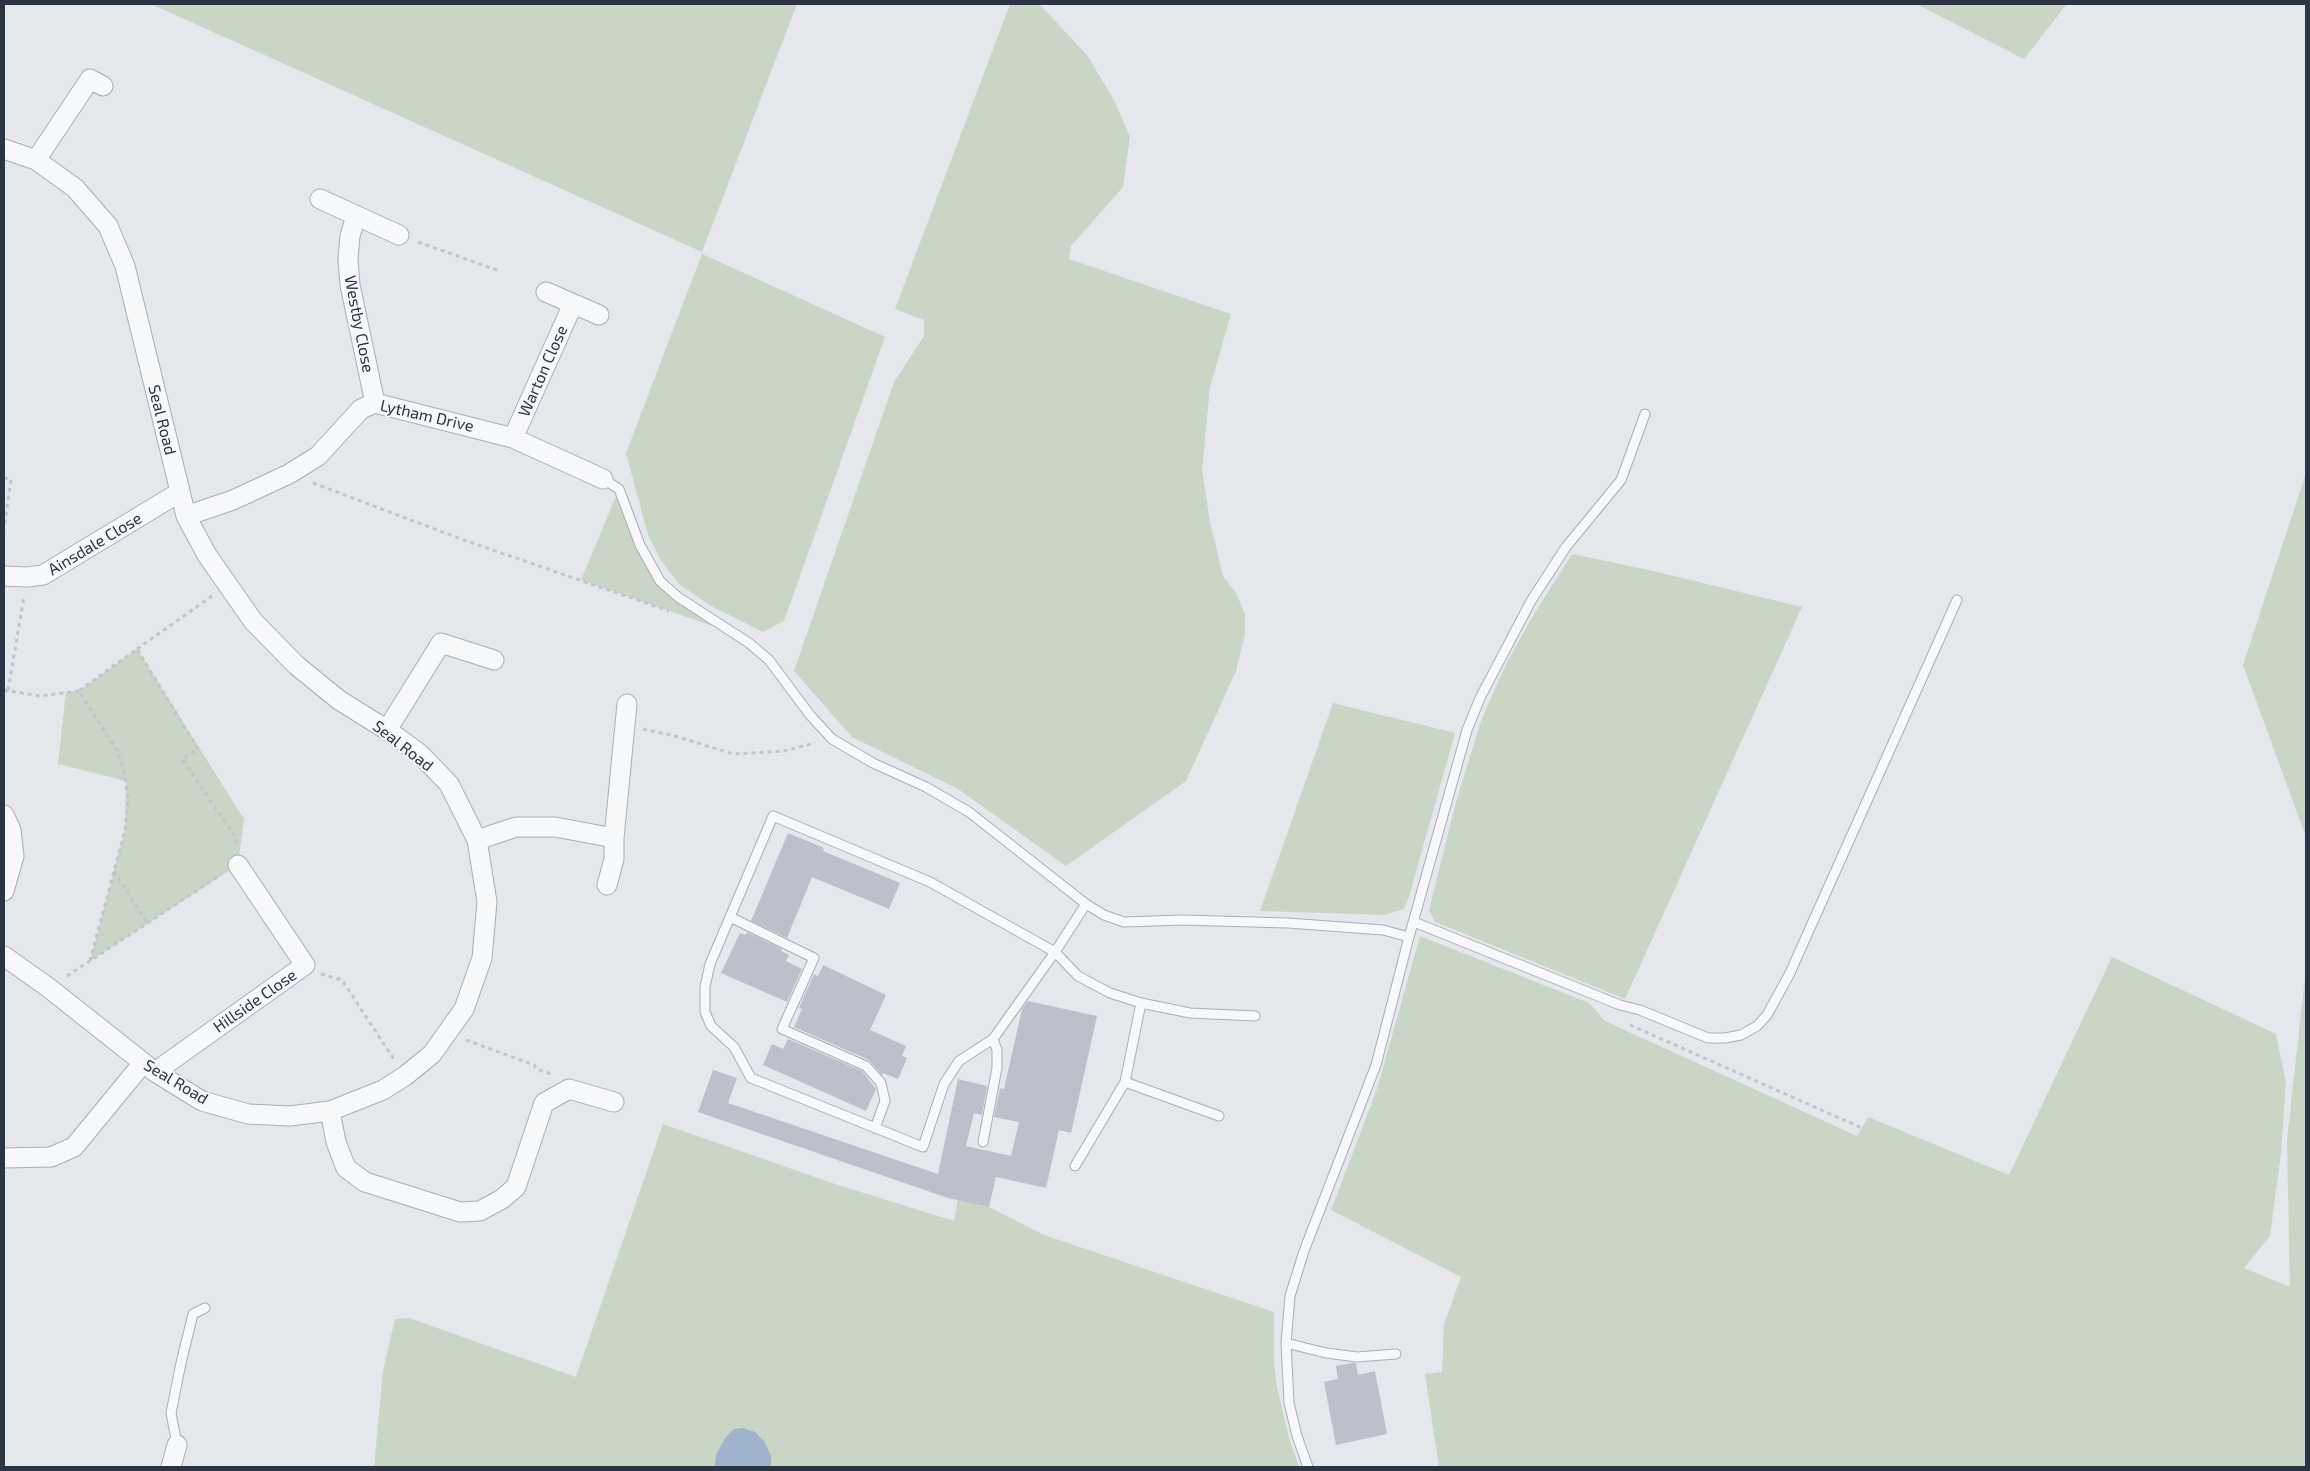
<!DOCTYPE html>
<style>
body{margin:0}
#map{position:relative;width:2310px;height:1471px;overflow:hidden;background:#e4e7ec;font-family:"Exo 2",sans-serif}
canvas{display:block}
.frame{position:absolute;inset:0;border:5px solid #2b3445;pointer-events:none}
</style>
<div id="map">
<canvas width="2310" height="1471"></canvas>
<div class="frame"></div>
</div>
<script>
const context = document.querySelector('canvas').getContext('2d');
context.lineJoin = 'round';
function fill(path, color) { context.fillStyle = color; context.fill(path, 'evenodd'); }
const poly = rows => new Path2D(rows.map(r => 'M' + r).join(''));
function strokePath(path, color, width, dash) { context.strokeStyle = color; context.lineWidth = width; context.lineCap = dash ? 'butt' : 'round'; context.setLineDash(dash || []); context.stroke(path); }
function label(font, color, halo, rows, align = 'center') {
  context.font = font + ' "Exo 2",sans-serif'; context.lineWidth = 4; context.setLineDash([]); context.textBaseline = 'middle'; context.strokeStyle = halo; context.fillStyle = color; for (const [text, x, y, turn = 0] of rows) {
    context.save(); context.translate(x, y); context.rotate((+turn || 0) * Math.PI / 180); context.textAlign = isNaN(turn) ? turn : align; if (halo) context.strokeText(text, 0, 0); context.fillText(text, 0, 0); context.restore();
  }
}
fill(poly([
 [151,4,797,4,702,252],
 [1010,4,1039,4,1087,55,1115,102,1130,137,1123,187,1071,246,1069,259,1231,314,1210,387,1202,470,1210,522,1223,576,1236,593,1245,614,1245,634,1236,671,1186,781,1066,866,958,789,852,737,794,671,894,382,924,336,924,320,895,309],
 [1916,4,2067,4,2024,59],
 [702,254,885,337,784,621,763,632,711,606,679,584,662,562,648,535,626,453],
 [2306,473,2306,837,2243,665],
 [619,489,660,581,727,631,581,580],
 [1572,554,1649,570,1802,607,1625,999,1435,922,1429,910,1456,802,1481,721,1506,664,1536,611],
 [137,649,244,819,238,865,90,961,125,830,126,781,58,764,66,692,79,691],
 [1333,703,1455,733,1409,897,1404,909,1384,915,1260,911],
 [1420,936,1589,1003,1605,1021,1857,1136,1868,1117,2009,1175,2112,957,2276,1034,2286,1082,2281,1153,2270,1236,2244,1268,2290,1287,2287,1140,2306,969,2306,1467,1439,1467,1425,1374,1442,1372,1444,1324,1461,1277,1331,1210,1377,1089],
 [663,1124,835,1184,954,1221,958,1200,989,1207,1044,1235,1274,1312,1274,1363,1277,1387,1289,1438,1299,1467,374,1467,383,1371,395,1319,409,1318,576,1377]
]), '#c9d6c5');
fill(poly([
 [743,1428,755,1432,764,1441,771,1456,771,1467,715,1467,716,1455,725,1438,734,1429]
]), '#9fb4cc');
fill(poly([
 [788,833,824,848,823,851,900,883,889,909,812,877,787,938,751,921],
 [747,932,782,949,781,951,789,955,786,961,802,969,787,1002,721,973,740,933,745,935],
 [823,965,886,995,870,1030,906,1046,902,1056,907,1058,898,1079,883,1073,882,1075,869,1060,794,1027,802,1009,799,1008,814,974,818,976],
 [1028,1001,1097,1016,1071,1133,1059,1130,1046,1188,996,1177,989,1207,948,1198,698,1112,713,1070,737,1078,728,1103,938,1174,958,1079,987,1086,982,1115,974,1113,966,1146,1011,1156,1019,1122,994,1117,1000,1088,1004,1089,1022,1009],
 [788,1039,862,1071,876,1089,866,1111,763,1065,772,1044,783,1049],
 [1352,1363,1356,1363,1358,1375,1375,1371,1387,1434,1336,1445,1324,1382,1338,1379,1336,1366]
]), '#bbc0ca');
const service = poly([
 [603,479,619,489,640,545,660,581,678,597,749,643,769,660,810,715,832,739,873,763,926,787,969,812,1086,904,1104,915,1124,922,1182,920,1288,923,1383,930,1409,937,1376,1065,1304,1251,1290,1296,1286,1343,1289,1403,1297,1436,1308,1467],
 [1086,904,1055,952,993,1039,959,1061,944,1084,923,1147,751,1078,734,1047,711,1026,705,1012,705,987,710,964,773,816,930,882,1055,952,1078,976,1110,993,1141,1003,1190,1013,1255,1016],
 [730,917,814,958,782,1029,866,1066,881,1083,885,1101,875,1128],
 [1414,922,1620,1005,1640,1010,1708,1038,1725,1038,1741,1035,1757,1026,1767,1015,1789,975,1957,600],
 [1409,937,1467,730,1480,698,1531,601,1566,547,1621,480,1645,414],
 [1125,1082,1219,1116],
 [983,1142,997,1068,997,1050,993,1039],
 [1075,1166,1125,1082,1141,1003],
 [1286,1343,1326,1353,1357,1357,1396,1354],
 [177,1445,171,1413,181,1363,193,1314,205,1308]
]);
const minor = poly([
 [4,149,36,160,75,188,108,226,125,266,186,516,207,555,253,621,296,665,339,700,387,730,420,754,449,784,477,840,487,902,482,958,464,1009,432,1054,405,1076,383,1090,330,1111,290,1116,248,1114,202,1101,155,1072,49,988,4,956],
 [36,160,90,79,103,86],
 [320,199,399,235],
 [356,216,350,236,348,259,350,285,375,403],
 [546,292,599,315],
 [513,438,573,304],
 [186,516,233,500,289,474,318,456,361,409,375,403,513,438,603,479],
 [4,576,27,577,43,575,180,492],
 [387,730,441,643,494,660],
 [4,815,11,830,14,856,4,891],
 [477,840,516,827,555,827,614,838,627,704],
 [607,885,614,859,614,838],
 [155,1072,305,965,238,865],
 [330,1111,336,1142,346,1168,365,1182,460,1212,480,1211,502,1199,516,1187,544,1103,569,1089,614,1102],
 [4,1158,51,1157,74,1147,143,1063],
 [171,1467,177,1445]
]);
strokePath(service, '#a9aeb7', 11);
strokePath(minor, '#a9aeb7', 21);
strokePath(poly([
 [418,242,497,270],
 [4,478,11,479,4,529],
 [313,483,461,539,669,611],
 [137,649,212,596],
 [4,690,40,696,79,691],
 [8,690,24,597],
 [643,729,675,736,733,754,784,751,815,743],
 [114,871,147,923],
 [90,961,125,830,128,797,124,771,117,750,79,691,137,649,198,749,182,759,236,838,237,846],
 [321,974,342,980,395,1061],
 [67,976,222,874],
 [1630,1025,1862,1128],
 [466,1040,534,1065,536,1069,554,1075]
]), '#c2c5cb', 3, [4, 4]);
strokePath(service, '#f7f8fa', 9);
strokePath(minor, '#f7f8fa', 19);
label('16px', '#2b3445', '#f4f6f9', [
 ["Westby Close",359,324,79],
 ["Warton Close",543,371,-66],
 ["Lytham Drive",427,416,13],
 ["Seal Road",162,420,76],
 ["Ainsdale Close",95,544,-31],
 ["Seal Road",403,746,38],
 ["Hillside Close",255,1001,-35],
 ["Seal Road",176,1082,31]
]);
</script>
